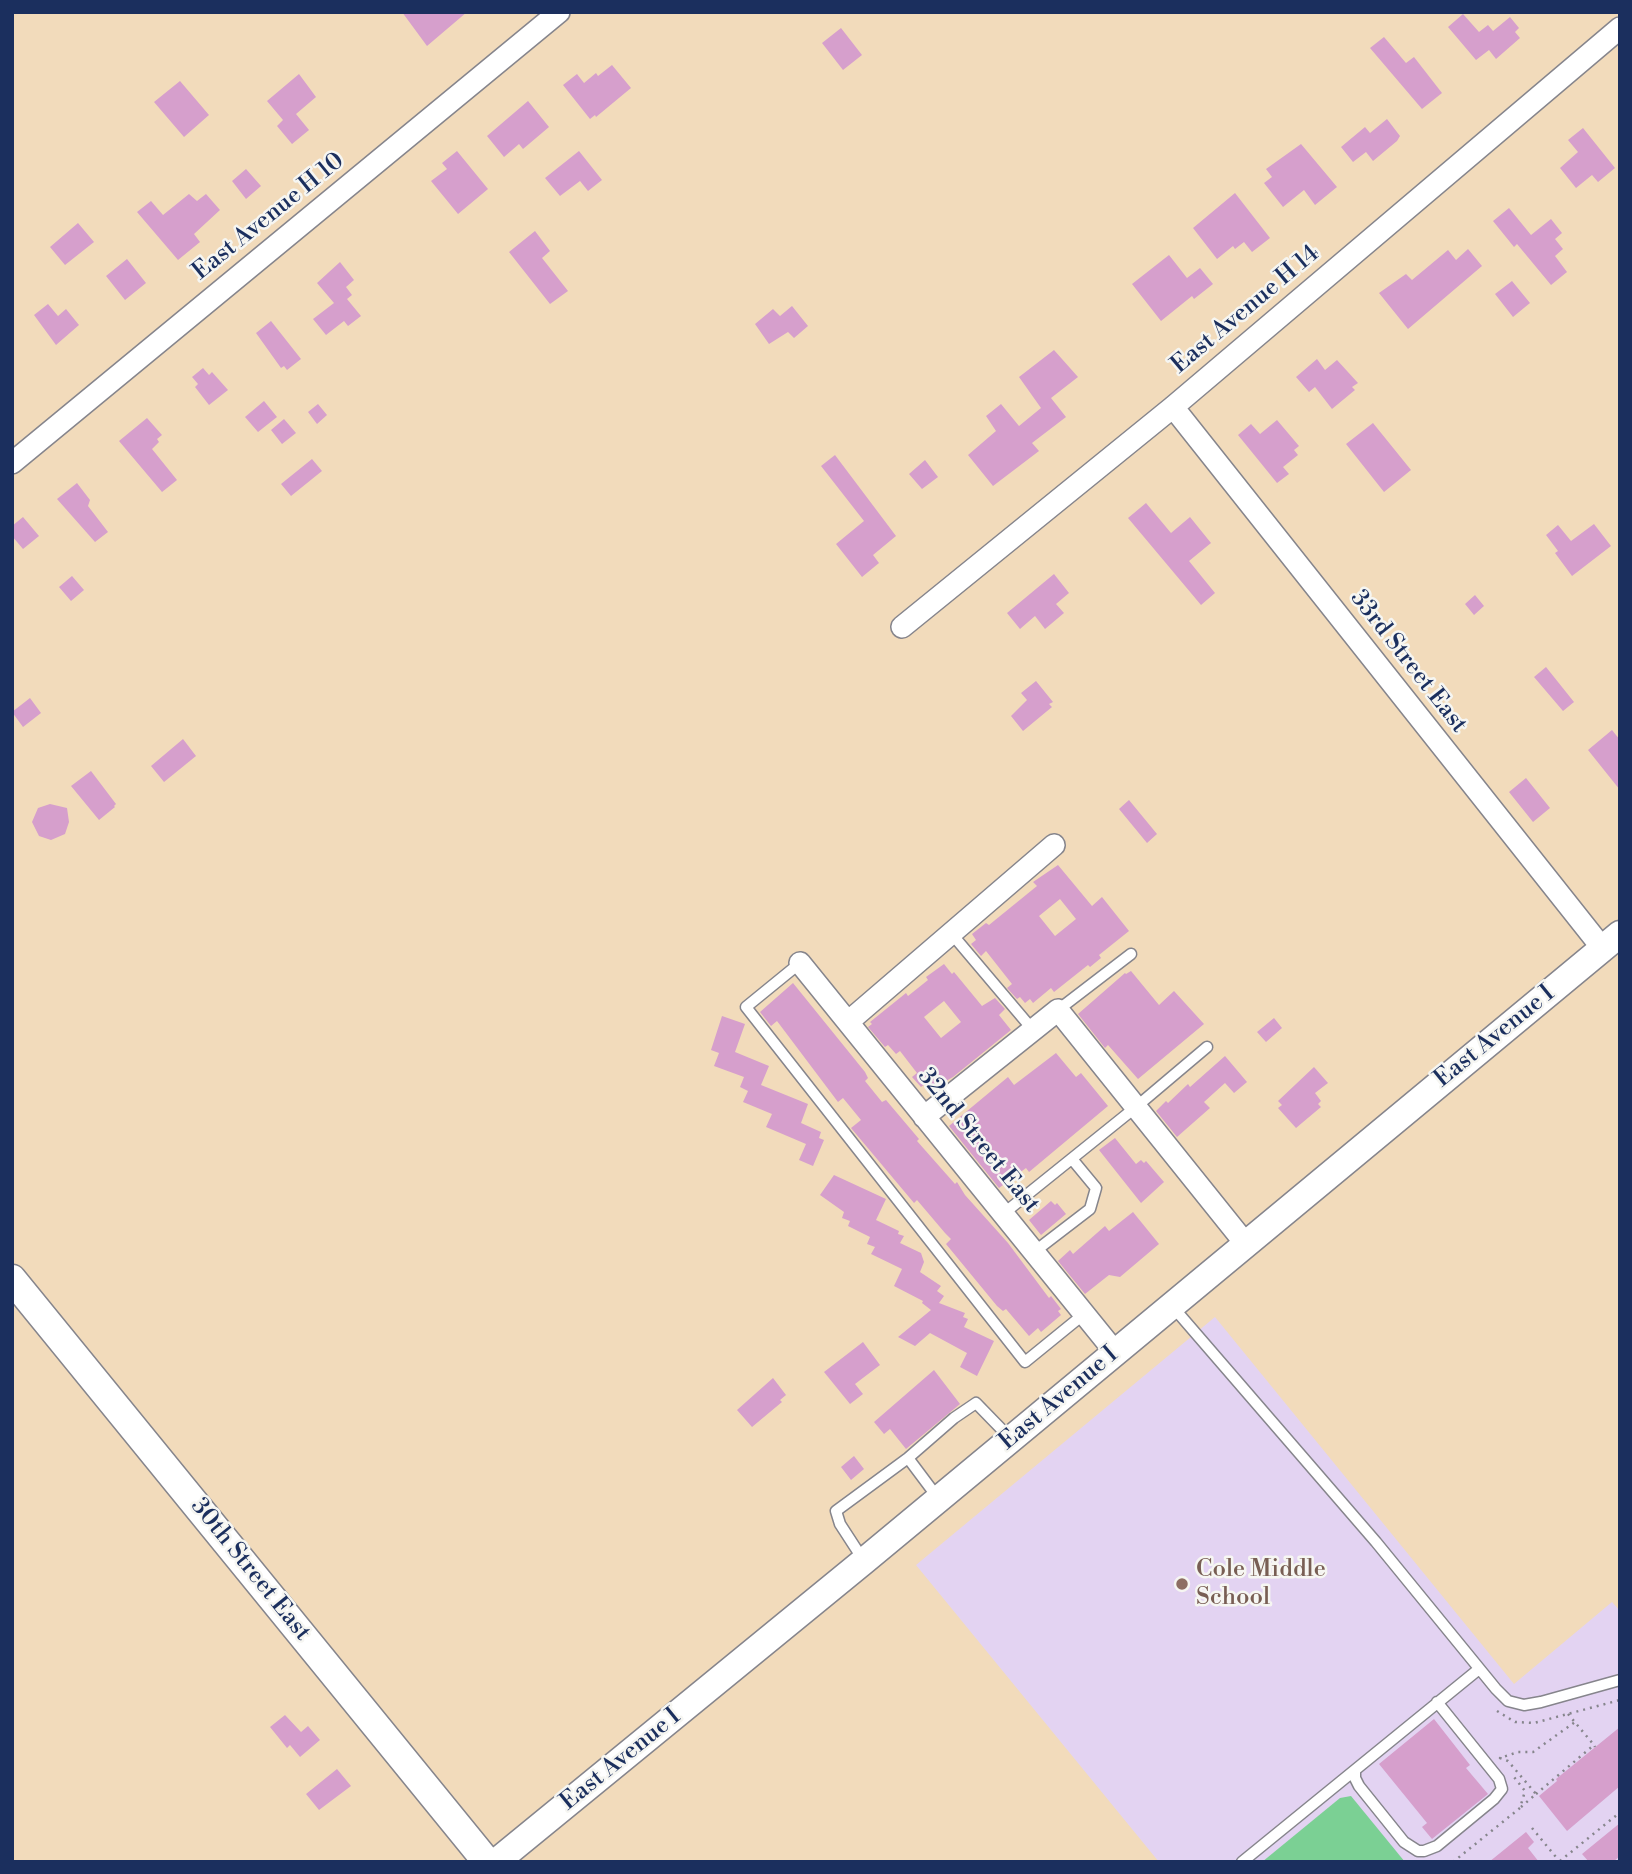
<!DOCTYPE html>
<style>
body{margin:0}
#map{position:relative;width:1632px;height:1874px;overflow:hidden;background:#f2dbbb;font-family:"Libre Bodoni",serif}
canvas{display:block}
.frame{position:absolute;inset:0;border:14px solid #1b2f5e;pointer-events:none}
</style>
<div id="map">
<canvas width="1632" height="1874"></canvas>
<div class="frame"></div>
</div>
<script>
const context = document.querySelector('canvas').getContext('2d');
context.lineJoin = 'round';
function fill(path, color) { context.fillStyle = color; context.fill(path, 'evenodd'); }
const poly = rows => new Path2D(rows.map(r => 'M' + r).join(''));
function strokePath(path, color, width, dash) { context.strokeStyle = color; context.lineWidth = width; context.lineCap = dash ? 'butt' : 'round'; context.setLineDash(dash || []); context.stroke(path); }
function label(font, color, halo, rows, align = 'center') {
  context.font = font + ' "Libre Bodoni",serif'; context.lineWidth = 5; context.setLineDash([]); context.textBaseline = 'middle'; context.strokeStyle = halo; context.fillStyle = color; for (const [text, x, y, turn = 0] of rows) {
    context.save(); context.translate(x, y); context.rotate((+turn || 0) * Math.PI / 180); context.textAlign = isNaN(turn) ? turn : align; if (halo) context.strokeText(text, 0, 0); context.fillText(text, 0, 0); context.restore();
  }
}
fill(poly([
 [1215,1317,1514,1684,1612,1602,1620,1611,1620,1862,1159,1862,916,1565]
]), '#e3d3f2');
fill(poly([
 [1351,1796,1405,1862,1262,1862,1340,1798]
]), '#7bd094');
fill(poly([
 [402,12,467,12,427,46],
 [1463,14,1479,32,1488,25,1493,31,1510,17,1519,28,1515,32,1520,38,1496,59,1489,50,1476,60,1448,27],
 [841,28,862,55,843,70,822,43],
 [1384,37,1406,63,1414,57,1442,93,1422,109,1370,48],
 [612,65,631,88,596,117,595,115,590,119,563,85,577,74,584,83,596,73,598,76],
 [299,74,316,97,296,114,309,130,292,144,277,126,283,120,267,101],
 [180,81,209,115,184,137,154,102],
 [528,101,549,127,523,149,519,144,504,157,487,136],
 [1387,119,1400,136,1397,141,1373,161,1366,152,1353,162,1341,147,1365,127,1370,133],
 [1583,128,1615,168,1598,182,1592,175,1576,188,1560,168,1578,152,1568,140],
 [1301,144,1337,187,1315,205,1304,190,1283,207,1264,183,1272,177,1266,169],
 [457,151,488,189,458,214,431,181,447,169,442,163],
 [579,151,602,180,588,191,580,181,560,196,545,178],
 [246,169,261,186,246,199,232,181],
 [1235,193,1270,238,1252,252,1244,242,1235,249,1233,246,1217,259,1193,228],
 [189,194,197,201,206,194,220,210,194,234,200,242,178,260,137,212,151,201,163,215],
 [1509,208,1531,235,1551,219,1562,233,1555,239,1563,249,1555,256,1567,272,1551,285,1517,244,1514,247,1493,221],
 [78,223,94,242,65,265,50,247],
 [535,231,550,251,542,258,568,291,550,304,509,252],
 [1468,249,1482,266,1408,329,1379,293,1406,274,1412,280,1448,250,1456,260],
 [1169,255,1187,278,1200,268,1213,284,1194,299,1192,296,1161,321,1132,284],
 [127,259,146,283,125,300,106,276],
 [340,262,354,280,346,287,352,295,347,299,361,316,348,326,344,321,326,335,313,319,334,303,317,283],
 [1512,281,1530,303,1513,317,1495,294],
 [48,304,58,316,66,309,79,325,56,345,34,315],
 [792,306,808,326,794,338,788,332,769,344,755,324,773,309,780,316],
 [271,321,301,359,287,370,284,366,281,368,256,333],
 [1054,350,1078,377,1051,398,1066,417,1032,443,1039,451,993,486,968,455,996,431,986,416,1001,404,1019,426,1041,408,1019,377],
 [1317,359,1325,370,1337,360,1358,383,1352,387,1355,390,1332,409,1315,387,1309,392,1296,377],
 [203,368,209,375,212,372,228,390,209,405,195,387,198,384,192,377],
 [264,401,277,417,258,432,245,417],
 [318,404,327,415,317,424,308,412],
 [147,418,162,435,157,439,159,442,152,449,177,480,162,492,119,441],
 [284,419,296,433,282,444,271,430],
 [1277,420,1299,446,1294,450,1298,455,1283,467,1289,474,1277,483,1238,435,1251,424,1260,434],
 [1373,423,1411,470,1384,492,1346,444],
 [835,455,896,536,873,555,879,563,862,577,836,544,864,521,821,466],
 [312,459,322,471,291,496,281,484],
 [925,460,938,477,922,489,909,474],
 [77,483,90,500,88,506,108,532,95,542,57,499],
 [1146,503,1171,533,1190,517,1211,543,1189,561,1215,593,1201,605,1128,518],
 [23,517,39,536,23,549,12,536,12,526],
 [1594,524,1611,546,1572,576,1555,553,1558,551,1546,535,1558,525,1571,541],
 [1054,574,1069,593,1056,604,1064,613,1045,629,1035,616,1020,629,1007,613],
 [72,576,84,590,71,601,59,587],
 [1475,595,1484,606,1474,615,1465,604],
 [1546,667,1574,702,1563,711,1534,677],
 [1036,681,1053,702,1049,704,1052,707,1023,731,1011,716,1027,700,1021,693],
 [30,698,41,713,23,727,12,712],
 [1612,730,1620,740,1620,790,1588,750],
 [183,739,196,756,164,782,151,766],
 [91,771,116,804,114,806,115,807,99,820,71,786],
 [1526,778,1550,808,1533,822,1509,792],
 [1129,800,1157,834,1147,843,1119,809],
 [50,804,67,808,69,822,65,834,51,840,39,836,32,822,38,808],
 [1058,865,1092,906,1102,897,1129,931,1099,955,1101,958,1090,967,1088,965,1054,992,1051,988,1033,1003,1030,999,1025,1003,1020,997,1017,999,1007,988,1012,984,986,951,981,956,971,944,976,940,972,934,986,923,989,925,1037,886,1033,882],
 [1060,899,1076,919,1055,936,1039,916],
 [944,964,952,974,954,972,982,1006,995,998,1005,1009,999,1015,1011,1030,953,1077,946,1081,944,1078,931,1089,926,1083,921,1087,912,1077,917,1073,900,1051,896,1054,888,1045,885,1047,868,1027,872,1024,870,1022,906,993,908,996,928,980,926,977],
 [944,1001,961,1022,941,1038,924,1017],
 [1131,971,1159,1005,1174,991,1204,1024,1138,1079,1108,1045,1105,1048,1078,1014,1125,973,1126,974],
 [793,983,865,1072,868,1078,865,1081,882,1102,886,1100,919,1139,917,1141,955,1184,957,1182,965,1195,1008,1243,1049,1298,1051,1296,1061,1309,1058,1311,1061,1315,1041,1332,1038,1328,1029,1336,1006,1309,1003,1311,997,1306,946,1244,951,1239,945,1233,917,1200,914,1203,851,1128,861,1120,843,1098,838,1102,777,1021,771,1026,760,1012],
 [722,1016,745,1024,735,1052,769,1066,761,1085,808,1104,801,1123,821,1132,819,1138,824,1140,813,1166,799,1160,806,1144,766,1127,772,1114,743,1102,748,1091,740,1087,744,1077,714,1066,719,1053,711,1050],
 [1274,1018,1282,1028,1266,1042,1257,1032],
 [1056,1053,1076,1077,1081,1073,1108,1106,1029,1172,1026,1168,999,1188,949,1126,1008,1077,1014,1085],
 [1225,1056,1247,1082,1234,1093,1225,1083,1204,1102,1210,1108,1177,1137,1156,1111,1166,1101,1168,1103,1188,1084,1190,1087],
 [1314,1067,1328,1083,1315,1093,1321,1101,1318,1104,1321,1107,1296,1128,1278,1108,1282,1105,1278,1101],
 [1115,1138,1136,1164,1141,1160,1144,1163,1146,1161,1164,1182,1141,1203,1099,1150],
 [834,1175,886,1199,876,1220,899,1231,898,1234,904,1236,900,1243,921,1253,924,1262,920,1272,941,1286,937,1291,944,1296,939,1303,965,1313,963,1317,968,1319,964,1327,994,1341,977,1376,960,1367,967,1353,930,1333,915,1346,898,1337,931,1310,922,1303,923,1301,894,1286,902,1269,871,1254,875,1247,867,1244,870,1237,848,1226,850,1221,842,1218,844,1212,820,1195],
 [1051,1201,1055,1205,1057,1203,1066,1214,1041,1235,1029,1220],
 [1133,1212,1159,1244,1120,1277,1109,1275,1085,1294,1058,1261,1070,1250,1073,1254,1105,1226,1109,1231],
 [863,1342,880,1365,855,1384,863,1394,850,1404,824,1372],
 [934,1370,960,1404,906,1449,890,1429,884,1434,874,1422],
 [773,1378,786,1395,780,1400,782,1402,752,1427,737,1410],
 [854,1456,864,1469,851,1480,841,1467],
 [285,1715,301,1732,308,1726,320,1740,300,1757,290,1745,287,1748,270,1727],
 [1434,1719,1470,1765,1466,1768,1488,1794,1432,1839,1422,1827,1427,1823,1379,1764],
 [1620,1727,1620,1786,1567,1831,1539,1796,1557,1781,1556,1779],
 [337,1769,351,1786,319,1810,306,1794],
 [1620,1823,1620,1856,1613,1862,1589,1862,1582,1854],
 [1526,1832,1534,1842,1528,1848,1539,1862,1489,1862]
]), '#d69fcc');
const service = poly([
 [951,933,1033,1030],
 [800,963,746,1007,1025,1362,1084,1314],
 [1058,1010,1131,954],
 [1003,1214,1136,1107,1207,1047],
 [1034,1252,1090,1209,1096,1188,1072,1159],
 [1173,1307,1376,1542,1496,1689,1508,1701,1524,1705,1541,1702,1620,1680],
 [908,1458,938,1498],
 [864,1561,840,1524,836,1511,908,1458,954,1418,976,1403,1011,1439],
 [1355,1770,1355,1778,1359,1786,1404,1842,1418,1851,1424,1851,1437,1846,1494,1799,1502,1789,1499,1779,1437,1702],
 [1242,1862,1479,1669]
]);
const minor = poly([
 [1173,407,1603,949],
 [12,463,559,12],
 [902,627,1173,407,1620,28],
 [800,963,1115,1352],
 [848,1022,1054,845],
 [924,1117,1058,1010,1245,1243]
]);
const tertiary = poly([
 [496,1862,864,1561,1620,934]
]);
const secondary = poly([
 [12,1279,487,1862]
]);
strokePath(service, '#86858c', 13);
strokePath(minor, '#86858c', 24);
strokePath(tertiary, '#86858c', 29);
strokePath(secondary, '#86858c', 31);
strokePath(poly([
 [1497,1711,1515,1722,1534,1723,1620,1700],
 [1568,1714,1594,1745],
 [1536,1794,1594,1745,1595,1747],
 [1521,1807,1536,1794,1508,1761,1500,1758,1518,1752,1533,1752,1575,1722],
 [1532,1828,1560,1862],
 [1560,1861,1618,1814],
 [1453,1862,1520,1808,1525,1791,1514,1777]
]), '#86858c', 2.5, [2, 5]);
strokePath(service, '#fff', 10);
strokePath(minor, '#fff', 21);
strokePath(tertiary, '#fff', 26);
strokePath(secondary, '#fff', 28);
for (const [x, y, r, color] of [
 [1182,1584,7,"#8d6e63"]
]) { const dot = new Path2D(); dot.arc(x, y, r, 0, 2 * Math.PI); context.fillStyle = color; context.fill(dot); strokePath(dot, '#f6f6f2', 2.5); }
label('24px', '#1b2f5e', '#f6f6f2', [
 ["East Avenue H 10",269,217,-39],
 ["East Avenue H 14",1246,310,-40],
 ["33rd Street East",1408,662,52],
 ["East Avenue I",1495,1037,-39],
 ["32nd Street East",978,1141,51],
 ["East Avenue I",1059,1399,-40],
 ["30th Street East",250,1570,51],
 ["East Avenue I",621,1760,-39]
]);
label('24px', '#785e54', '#f6f6f2', [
 ["Cole Middle",1196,1570],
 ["School",1196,1598]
], 'left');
</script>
